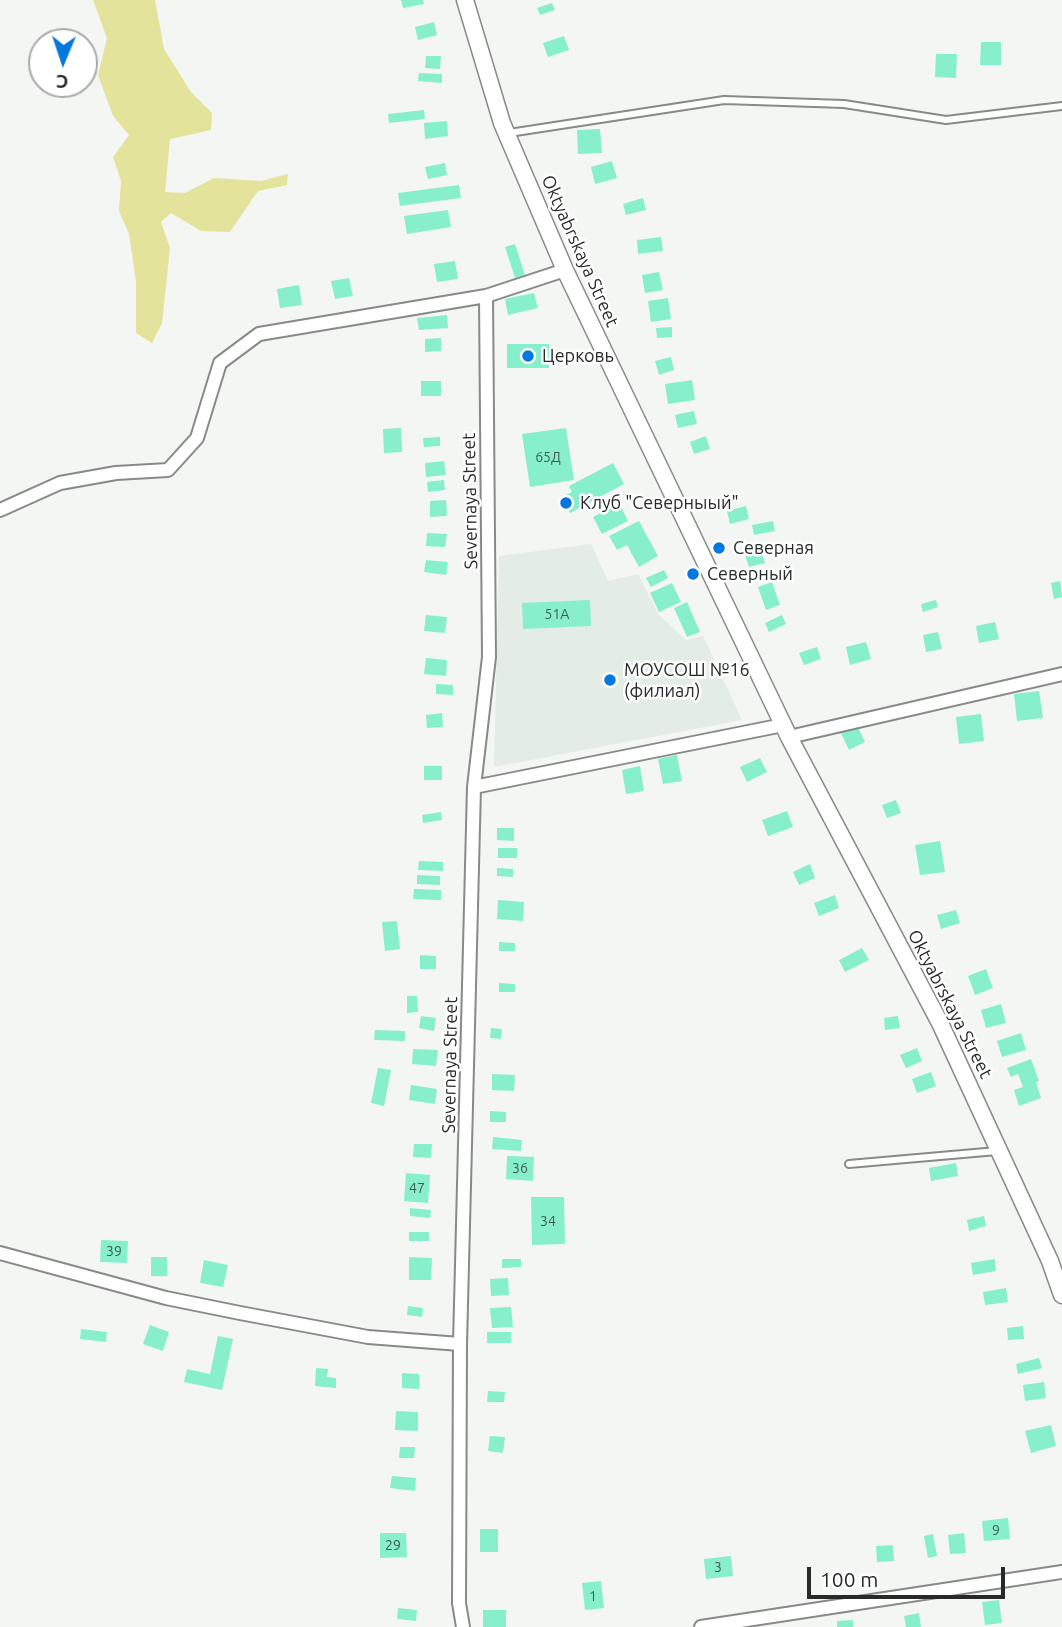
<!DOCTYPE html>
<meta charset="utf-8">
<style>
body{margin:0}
#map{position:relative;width:1062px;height:1627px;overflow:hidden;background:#f3f6f3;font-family:Ubuntu,sans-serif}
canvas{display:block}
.north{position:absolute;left:28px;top:28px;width:70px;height:70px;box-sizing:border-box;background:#fff;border:2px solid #a9aaa9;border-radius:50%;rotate:182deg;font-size:19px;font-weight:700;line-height:28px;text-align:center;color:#282a29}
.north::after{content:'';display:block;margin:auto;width:24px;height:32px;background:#0578df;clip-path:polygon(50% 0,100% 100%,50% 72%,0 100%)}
.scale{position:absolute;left:807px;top:1567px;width:198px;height:32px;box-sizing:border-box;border:4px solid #282a29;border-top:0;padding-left:9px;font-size:21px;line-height:24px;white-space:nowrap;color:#282a29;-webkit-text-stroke:5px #fff;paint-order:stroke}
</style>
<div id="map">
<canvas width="1062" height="1627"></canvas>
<div class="north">С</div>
<div class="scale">100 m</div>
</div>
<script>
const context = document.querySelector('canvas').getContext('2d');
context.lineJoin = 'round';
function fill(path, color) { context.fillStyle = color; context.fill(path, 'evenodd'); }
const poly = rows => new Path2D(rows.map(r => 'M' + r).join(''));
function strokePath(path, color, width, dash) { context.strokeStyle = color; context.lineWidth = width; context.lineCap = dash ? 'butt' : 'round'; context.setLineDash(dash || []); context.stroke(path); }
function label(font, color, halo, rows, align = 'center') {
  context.font = font + ' Ubuntu,sans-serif'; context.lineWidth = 5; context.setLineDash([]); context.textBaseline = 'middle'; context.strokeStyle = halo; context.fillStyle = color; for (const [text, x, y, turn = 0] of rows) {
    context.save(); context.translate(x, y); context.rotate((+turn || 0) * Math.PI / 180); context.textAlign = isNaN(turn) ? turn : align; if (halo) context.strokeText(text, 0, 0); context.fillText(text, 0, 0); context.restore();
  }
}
fill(poly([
 [591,544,608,581,638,574,659,615,686,640,703,636,742,720,494,767,499,556]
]), '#e3ede5');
fill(poly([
 [93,0,155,0,164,49,191,92,212,113,211,130,170,139,165,192,185,193,214,178,261,181,288,174,287,185,258,191,230,232,201,231,171,213,161,222,170,248,162,323,152,343,136,333,136,281,129,234,119,211,121,181,113,157,129,135,113,116,98,75,107,38]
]), '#e4e39c');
fill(poly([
 [401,0,423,0,424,4,403,8],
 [552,3,555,10,540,15,537,8],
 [434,22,437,35,418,40,415,27],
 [564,36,569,50,548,57,543,43],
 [981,42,1001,42,1001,65,980,65],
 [936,54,957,54,956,78,935,77],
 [426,56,441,56,440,69,425,68],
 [419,73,442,74,442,83,418,81],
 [424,110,425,119,389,123,388,114],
 [447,121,448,136,425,139,424,123],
 [600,129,602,153,578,154,577,130],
 [612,161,617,178,595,184,591,167],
 [445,163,447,175,428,179,425,167],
 [459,185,461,198,400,206,398,193],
 [643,198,646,210,626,215,623,204],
 [448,210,451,227,407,234,404,216],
 [661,237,663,251,638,254,637,240],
 [515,244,525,275,515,278,505,247],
 [455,261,458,279,437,282,434,264],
 [659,272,663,290,645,293,642,275],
 [349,278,353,296,335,299,331,281],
 [299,285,302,305,280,308,277,289],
 [534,293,538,308,508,315,505,299],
 [668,298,671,319,651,322,648,301],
 [447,315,448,328,419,330,417,318],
 [672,327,672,337,657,338,656,328],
 [441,338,441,351,425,352,425,339],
 [507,344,549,344,549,368,507,368],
 [671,357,674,370,659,375,655,361],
 [692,380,695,400,668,404,665,384],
 [421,381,441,381,441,396,421,396],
 [694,411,697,424,678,428,675,415],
 [401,428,402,452,384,453,383,429],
 [566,428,574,480,530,487,522,434],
 [706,436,710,449,694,454,690,442],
 [440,437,440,446,424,447,423,438],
 [444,461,446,475,426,477,425,463],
 [613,463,624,484,570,513,561,497,572,492,569,486],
 [444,480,445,490,428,492,427,482],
 [446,500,447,516,430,517,430,501],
 [619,503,628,521,602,534,593,517],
 [746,506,749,519,730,524,727,511],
 [639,521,658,556,639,567,627,545,617,550,609,536],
 [773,521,775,531,754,535,752,525],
 [427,533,447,534,445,547,426,546],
 [760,547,765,563,749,567,744,552],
 [426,560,448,562,446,575,424,572],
 [664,570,668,578,651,587,646,578],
 [1060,581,1062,597,1054,599,1051,583],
 [772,582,780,605,766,610,758,587],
 [672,583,681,602,659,612,650,593],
 [590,600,591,626,523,629,522,603],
 [936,600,938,607,923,612,921,604],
 [687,602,700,632,687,637,674,608],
 [426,615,447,617,445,633,424,631],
 [782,615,786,624,769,632,765,623],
 [995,622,999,639,979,643,976,626],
 [938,632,942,649,926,652,923,635],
 [866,642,871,659,850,665,846,647],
 [817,647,821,659,804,665,799,653],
 [426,658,447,660,446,676,424,674],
 [436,684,453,685,453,695,436,694],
 [1039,691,1043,718,1017,721,1014,694],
 [442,713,443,727,427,728,426,715],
 [981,714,984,741,959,744,956,717],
 [857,725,865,742,849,750,841,733],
 [677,755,682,781,663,784,658,759],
 [760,758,767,772,747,782,740,767],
 [424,766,442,766,442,780,424,780],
 [640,766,644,791,626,794,622,770],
 [896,800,901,813,887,818,882,805],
 [787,811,793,827,768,836,762,820],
 [441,812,442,820,423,823,422,815],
 [497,828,514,828,514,841,497,840],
 [940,841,945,872,920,875,915,845],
 [498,848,517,848,517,858,498,858],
 [419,861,443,862,443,871,418,870],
 [810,864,815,878,799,885,793,872],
 [497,868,513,869,513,877,497,876],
 [417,875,440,876,440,885,417,884],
 [414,889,441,890,441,900,413,899],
 [835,895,839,908,819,916,814,903],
 [498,900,524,902,523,921,497,919],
 [956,910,960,923,941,929,937,915],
 [397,921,400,949,385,951,382,922],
 [499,942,515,943,515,951,499,951],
 [862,948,869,960,845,972,839,960],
 [420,955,436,956,436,969,420,969],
 [986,969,993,988,975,995,968,976],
 [499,983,515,984,515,992,499,992],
 [407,996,417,996,418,1012,407,1013],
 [1001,1004,1006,1023,986,1028,981,1010],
 [421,1016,436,1018,434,1031,419,1028],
 [898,1016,900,1028,885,1030,884,1018],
 [491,1028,502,1029,501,1039,490,1038],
 [375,1030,405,1031,405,1041,374,1040],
 [1021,1033,1026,1050,1002,1057,997,1041],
 [917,1048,922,1061,906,1068,900,1055],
 [413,1049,438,1050,436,1066,412,1064],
 [1031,1059,1039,1081,1036,1082,1041,1098,1019,1106,1014,1090,1023,1087,1018,1074,1011,1077,1007,1068],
 [378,1068,391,1070,384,1106,371,1103],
 [931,1072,936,1086,917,1093,912,1079],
 [492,1074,515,1075,514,1091,492,1090],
 [411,1085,437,1089,435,1104,409,1100],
 [490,1111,506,1112,506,1122,490,1122],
 [493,1137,522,1140,521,1151,492,1149],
 [414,1144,432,1144,431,1158,413,1157],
 [507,1156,534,1157,533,1181,506,1179],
 [956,1163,958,1176,931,1181,929,1168],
 [406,1173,430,1175,428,1203,404,1201],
 [531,1197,564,1197,565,1244,532,1245],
 [410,1208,431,1210,430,1218,410,1216],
 [984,1216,986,1226,969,1231,967,1220],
 [409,1232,429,1232,429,1241,409,1241],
 [101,1240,128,1241,127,1263,100,1262],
 [151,1257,167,1257,167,1276,151,1276],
 [409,1257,432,1258,431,1280,409,1280],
 [502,1259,521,1259,521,1267,502,1268],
 [995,1259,996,1271,973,1275,971,1263],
 [204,1260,228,1265,223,1287,200,1283],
 [508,1278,509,1295,491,1296,490,1279],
 [1006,1288,1008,1302,985,1305,983,1292],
 [408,1306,423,1308,422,1317,407,1315],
 [511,1307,513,1327,492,1328,490,1308],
 [150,1325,169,1332,163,1351,143,1344],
 [1023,1326,1024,1339,1008,1340,1007,1328],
 [81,1329,107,1332,106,1342,80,1339],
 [487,1332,511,1332,511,1343,487,1343],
 [218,1336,233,1339,222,1390,184,1382,187,1369,210,1374],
 [1039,1358,1042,1368,1018,1374,1016,1364],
 [316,1368,328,1369,327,1377,336,1378,336,1388,315,1386],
 [402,1373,419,1374,419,1389,402,1388],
 [1044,1382,1046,1398,1025,1401,1023,1385],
 [488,1391,505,1392,504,1402,487,1402],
 [396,1411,418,1412,418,1431,395,1430],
 [1051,1425,1056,1446,1031,1453,1025,1431],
 [490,1436,505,1437,503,1453,488,1451],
 [400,1447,415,1447,414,1458,399,1458],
 [392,1476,416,1478,415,1491,390,1488],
 [1008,1518,1010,1539,984,1541,982,1521],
 [480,1529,498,1529,498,1552,480,1552],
 [380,1533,406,1533,407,1557,380,1558],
 [964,1533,966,1553,950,1554,948,1535],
 [933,1534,937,1556,928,1558,924,1536],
 [893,1545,894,1561,877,1562,876,1546],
 [731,1556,733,1576,706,1579,704,1559],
 [601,1581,604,1608,585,1610,582,1583],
 [999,1600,1002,1623,985,1625,982,1602],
 [398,1608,417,1610,416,1621,397,1619],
 [483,1610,506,1610,506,1627,483,1627],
 [919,1613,921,1627,906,1627,904,1616],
 [853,1620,853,1627,837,1627,837,1621]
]), '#87efcc');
const service = poly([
 [509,133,724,100,844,104,946,120,1062,106],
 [849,1164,997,1151]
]);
const minor = poly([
 [0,510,60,483,116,473,168,470,197,438,220,363,259,334,486,296],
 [789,737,1062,674],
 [474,787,783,725],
 [0,1253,166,1298,240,1313,368,1337,460,1344],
 [463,1627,459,1603,460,1344,474,787,489,657,486,296,565,270],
 [701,1627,1062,1572]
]);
const tertiary = poly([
 [465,0,502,123,565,270,789,737,940,1023,1050,1261,1062,1295]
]);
strokePath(service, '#878a87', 10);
strokePath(minor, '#878a87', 16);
strokePath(tertiary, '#878a87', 19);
strokePath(service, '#fff', 6);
strokePath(minor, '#fff', 12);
strokePath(tertiary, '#fff', 16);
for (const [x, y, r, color] of [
 [528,356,7,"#0578df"],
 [566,503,7,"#0578df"],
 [719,548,7,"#0578df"],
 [693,574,7,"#0578df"],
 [610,680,7,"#0578df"]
]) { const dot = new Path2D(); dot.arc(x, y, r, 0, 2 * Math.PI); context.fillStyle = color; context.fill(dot); strokePath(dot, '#fff', 2.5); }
label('14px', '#405b52', null, [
 ["65Д",548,457],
 ["51А",557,614],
 ["36",520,1168],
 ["47",417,1188],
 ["34",548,1221],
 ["39",114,1251],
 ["9",996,1530],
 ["29",393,1545],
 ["3",718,1567],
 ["1",593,1596]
]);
label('18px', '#282a29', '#fff', [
 ["Oktyabrskaya Street",580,251,66],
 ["Severnaya Street",470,501,-91],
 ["Oktyabrskaya Street",950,1004,63],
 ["Severnaya Street",450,1065,-89]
]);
label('18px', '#282a29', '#fff', [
 ["Церковь",542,356],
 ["Клуб \"Северныый\"",580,503],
 ["Северная",733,548],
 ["Северный",707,574],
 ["МОУСОШ №16",624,670],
 ["(филиал)",624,691]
], 'left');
</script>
